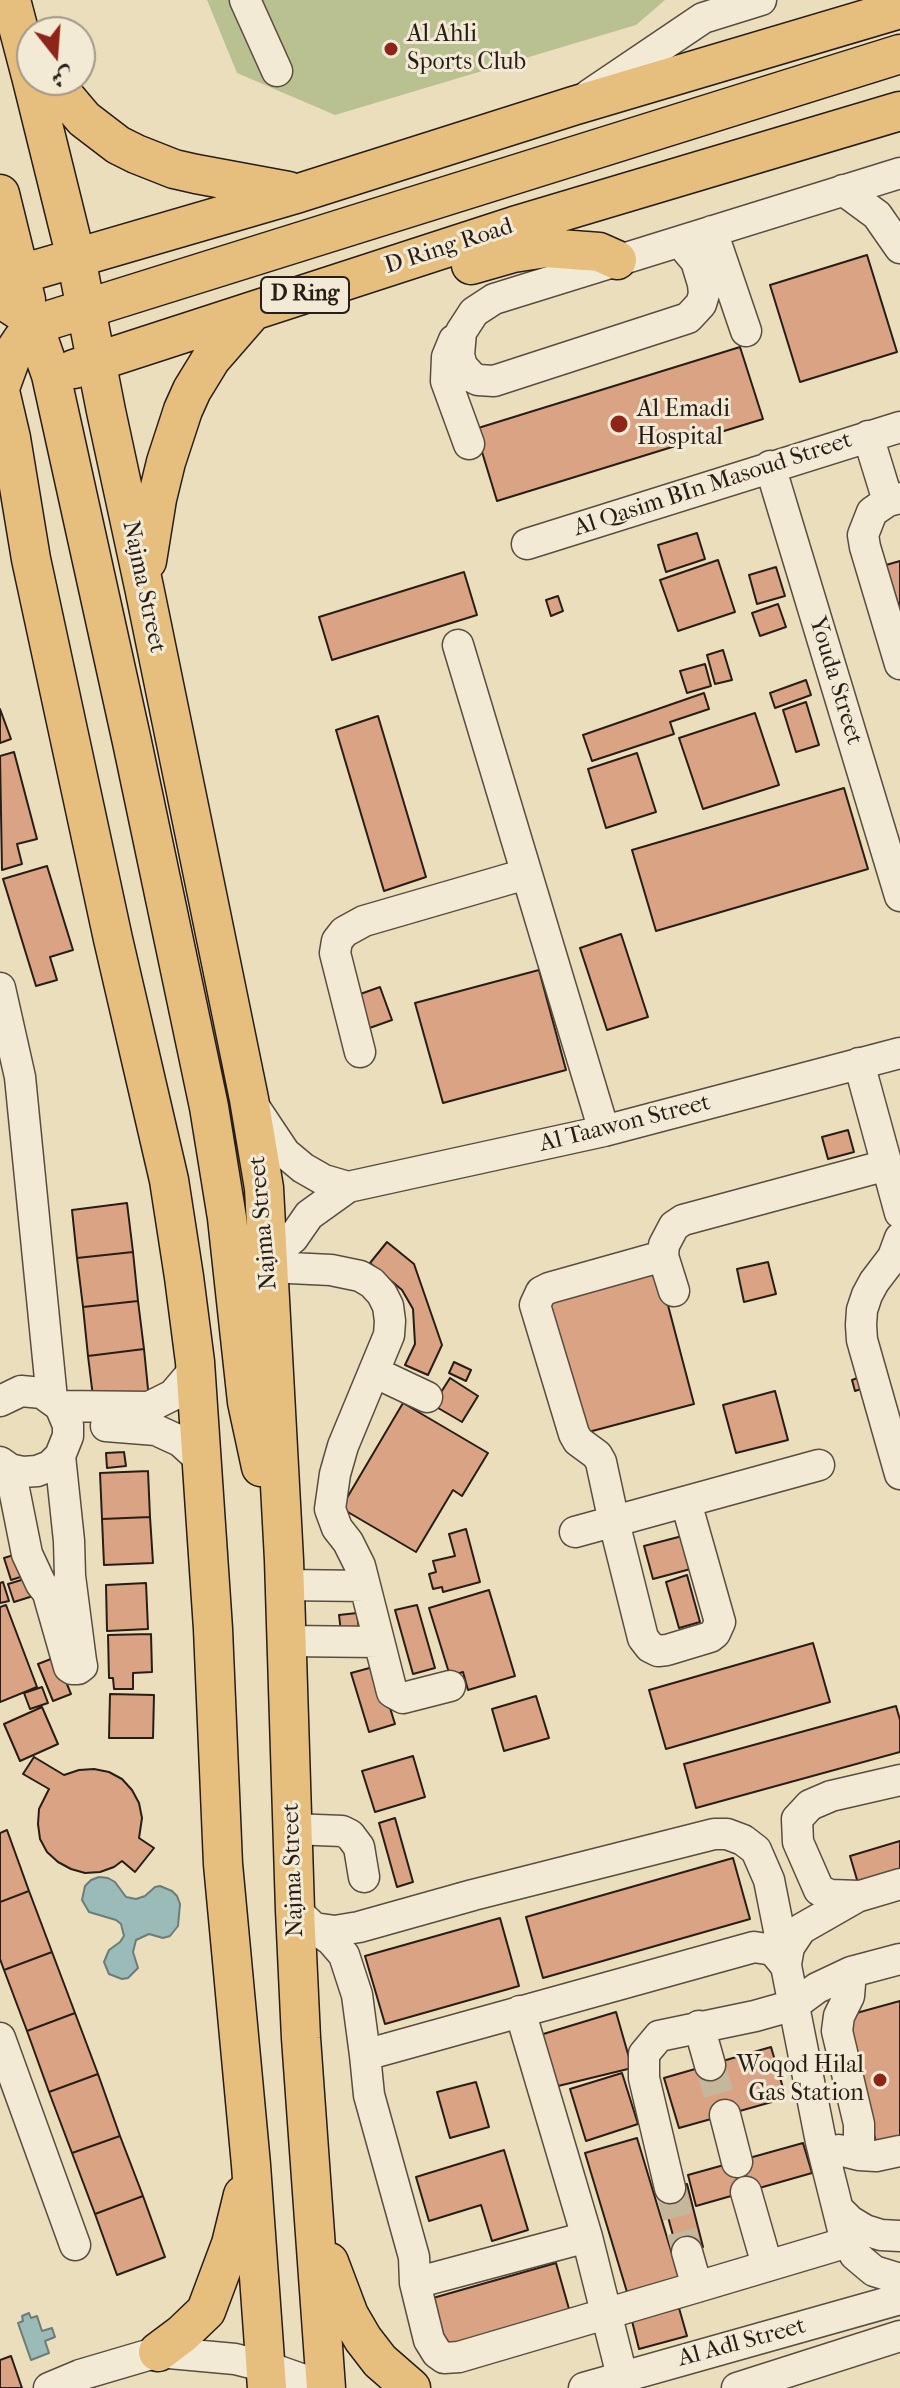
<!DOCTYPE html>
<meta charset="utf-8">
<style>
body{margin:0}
#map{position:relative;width:900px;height:2388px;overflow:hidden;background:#ebdebd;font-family:"IM FELL French Canon",Amiri,serif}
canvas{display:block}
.north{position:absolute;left:16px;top:16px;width:80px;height:80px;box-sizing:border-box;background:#f2ead4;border:2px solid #a19888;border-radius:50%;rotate:163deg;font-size:22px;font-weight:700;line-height:32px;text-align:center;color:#281d17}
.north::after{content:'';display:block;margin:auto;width:28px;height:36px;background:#8f2418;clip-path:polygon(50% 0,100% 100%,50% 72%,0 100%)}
</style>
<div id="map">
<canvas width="900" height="2388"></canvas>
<div class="north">ش</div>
</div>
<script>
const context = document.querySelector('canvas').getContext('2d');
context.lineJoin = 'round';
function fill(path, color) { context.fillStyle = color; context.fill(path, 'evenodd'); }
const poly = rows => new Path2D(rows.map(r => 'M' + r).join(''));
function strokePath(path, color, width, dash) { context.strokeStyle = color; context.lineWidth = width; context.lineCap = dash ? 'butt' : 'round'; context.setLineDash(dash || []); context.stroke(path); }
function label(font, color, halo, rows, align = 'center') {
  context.font = font + ' "IM FELL French Canon",serif'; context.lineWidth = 6; context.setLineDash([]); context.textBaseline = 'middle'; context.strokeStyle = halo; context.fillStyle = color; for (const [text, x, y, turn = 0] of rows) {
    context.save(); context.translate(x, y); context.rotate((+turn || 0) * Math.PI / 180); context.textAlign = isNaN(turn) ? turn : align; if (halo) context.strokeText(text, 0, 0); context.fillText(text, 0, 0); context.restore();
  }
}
fill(poly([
 [207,0,665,0,636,25,335,115,237,73]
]), '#b9c190');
const water = poly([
 [99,1877,108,1878,115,1882,126,1897,136,1899,145,1896,155,1887,160,1886,172,1891,177,1896,180,1904,178,1926,170,1936,163,1938,149,1934,136,1940,133,1952,138,1968,128,1978,122,1979,109,1974,104,1962,109,1950,120,1942,124,1936,121,1924,116,1920,89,1912,82,1900,85,1886,91,1880,99,1877],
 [29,2313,31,2318,37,2316,42,2331,52,2328,55,2337,45,2341,49,2353,31,2360,18,2323,23,2321,22,2316,29,2313]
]);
fill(water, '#9abbb8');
strokePath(water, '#6c7c78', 2);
const building = poly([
 [867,255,897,352,800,382,770,285,867,255],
 [740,347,763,419,497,501,475,429,740,347],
 [697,533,705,559,666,572,658,545,697,533],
 [718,560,735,612,678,631,660,580,718,560],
 [900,561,900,611,886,565,900,561],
 [776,567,785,596,757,604,749,575,776,567],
 [464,572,477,615,332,660,319,617,464,572],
 [558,596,563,611,551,616,546,600,558,596],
 [778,604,786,627,760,636,752,613,778,604],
 [723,650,732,680,715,684,707,655,723,650],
 [705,664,711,686,687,693,680,671,705,664],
 [806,680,811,695,775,708,770,693,806,680],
 [704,693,709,709,670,722,674,734,592,761,583,735,704,693],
 [806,702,819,745,796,752,783,710,806,702],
 [0,709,11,739,0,743,0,709],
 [755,713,779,785,703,809,679,738,755,713],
 [378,716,426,877,384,891,336,730,378,716],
 [14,752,37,839,17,844,22,864,2,870,0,756,14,752],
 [637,753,656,812,606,828,588,769,637,753],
 [844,788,868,869,656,931,632,850,844,788],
 [47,866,73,950,50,957,57,980,36,986,3,879,47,866],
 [621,934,648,1017,607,1030,580,948,621,934],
 [539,970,566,1070,443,1103,415,1003,539,970],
 [380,987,392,1020,364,1030,352,997,380,987],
 [848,1130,854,1152,828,1159,822,1137,848,1130],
 [127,1203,133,1252,77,1258,72,1210,127,1203],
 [387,1242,414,1264,442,1345,428,1375,405,1365,415,1344,413,1309,402,1290,370,1263,387,1242],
 [133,1252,138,1301,83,1307,77,1258,133,1252],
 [768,1262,776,1294,744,1302,737,1269,768,1262],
 [659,1271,694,1404,581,1434,546,1301,659,1271],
 [138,1301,144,1349,88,1356,83,1307,138,1301],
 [144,1349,149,1399,94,1405,88,1356,144,1349],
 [454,1362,471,1370,466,1381,449,1373,454,1362],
 [860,1377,864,1388,855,1391,852,1380,860,1377],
 [450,1378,478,1396,462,1422,433,1405,450,1378],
 [775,1391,788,1440,736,1453,723,1405,775,1391],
 [403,1403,488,1453,462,1496,453,1490,416,1552,341,1508,403,1403],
 [124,1452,126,1466,107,1468,106,1453,124,1452],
 [148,1471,150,1517,102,1519,100,1473,148,1471],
 [150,1517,153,1563,104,1565,102,1519,150,1517],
 [466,1529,480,1582,443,1592,442,1587,433,1589,429,1574,436,1572,433,1561,455,1556,449,1534,466,1529],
 [690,1534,698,1567,653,1579,644,1546,690,1534],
 [20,1553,27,1575,11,1580,4,1558,20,1553],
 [687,1575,700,1622,679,1628,666,1582,687,1575],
 [28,1578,33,1596,14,1602,8,1584,28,1578],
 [3,1582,9,1601,0,1603,0,1583,3,1582],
 [146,1583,148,1629,107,1631,106,1585,146,1583],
 [489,1590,515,1676,468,1690,463,1672,450,1676,429,1608,489,1590],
 [6,1605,37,1687,0,1702,0,1607,6,1605],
 [417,1605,435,1668,413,1674,395,1610,417,1605],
 [357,1613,359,1630,341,1632,339,1615,357,1613],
 [151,1634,152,1672,133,1673,133,1689,114,1689,113,1678,109,1678,108,1635,151,1634],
 [813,1643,830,1702,666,1749,649,1690,813,1643],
 [56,1657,71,1694,53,1701,38,1664,56,1657],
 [377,1666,395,1724,369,1732,351,1673,377,1666],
 [42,1687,48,1703,30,1709,24,1693,42,1687],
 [110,1694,154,1695,153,1738,109,1738,110,1694],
 [536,1696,549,1738,504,1751,492,1709,536,1696],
 [896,1706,900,1720,900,1752,696,1808,684,1764,896,1706],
 [42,1707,58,1744,20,1761,4,1724,42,1707],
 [413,1756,425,1797,375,1812,362,1771,413,1756],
 [34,1757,64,1775,79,1770,94,1769,109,1772,122,1779,132,1790,139,1803,142,1818,139,1838,154,1848,135,1872,122,1861,114,1867,100,1872,85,1873,71,1869,58,1862,47,1852,40,1839,38,1824,39,1809,49,1789,23,1774,34,1757],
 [395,1818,413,1882,397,1887,379,1823,395,1818],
 [7,1830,29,1891,0,1902,0,1833,7,1830],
 [900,1841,900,1879,860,1890,850,1856,900,1841],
 [733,1858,750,1919,543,1978,526,1917,733,1858],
 [29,1891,52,1952,4,1970,0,1959,0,1902,29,1891],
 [500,1918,519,1986,385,2024,365,1956,500,1918],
 [52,1952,75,2013,27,2031,4,1970,52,1952],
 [900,2001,900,2143,878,2149,842,2017,900,2001],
 [616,2012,632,2068,554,2087,540,2035,616,2012],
 [75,2013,98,2074,49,2092,27,2031,75,2013],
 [771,2047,786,2098,679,2128,664,2078,771,2047],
 [622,2073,638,2124,586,2141,570,2089,622,2073],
 [98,2074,120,2136,72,2153,49,2092,98,2074],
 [476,2082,489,2127,450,2138,437,2092,476,2082],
 [120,2136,143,2196,95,2214,72,2153,120,2136],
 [637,2138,682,2287,630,2302,585,2153,637,2138],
 [803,2143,812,2173,696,2206,688,2175,803,2143],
 [504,2150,528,2230,492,2241,481,2205,429,2221,416,2177,504,2150],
 [687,2184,703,2247,678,2254,661,2191,687,2184],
 [143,2196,165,2257,117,2275,95,2214,143,2196],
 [556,2263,571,2316,448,2351,433,2298,556,2263],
 [679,2308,687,2336,639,2349,632,2321,679,2308],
 [11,2356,22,2388,0,2388,0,2360,11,2356]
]);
fill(building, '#d9a384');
strokePath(building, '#281d17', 2);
strokePath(poly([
 [710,2065,725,2115],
 [670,2188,687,2252]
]), '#c4b79c', 30, [30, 15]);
const minor = poly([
 [245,0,277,71],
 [589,95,703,18,761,0],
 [843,190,877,215,900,248],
 [712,231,746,331],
 [680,242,696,261,703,284,704,294,701,304,688,318,494,381,478,380,472,377,462,366,459,355,461,332,474,312,494,299,900,173],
 [454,340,447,357,446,381,469,444],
 [868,436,888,501],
 [770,466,900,896],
 [900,498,888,501,872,512,863,535,865,547,900,664],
 [527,544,900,427],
 [458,645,604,1131],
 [0,988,20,1077,52,1399],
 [360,1052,335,953,337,941,344,932,364,921,526,874],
 [859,1063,900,1213],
 [253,1105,285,1153,303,1168,324,1180,348,1187],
 [900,1238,893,1257,874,1282,867,1295,862,1310,861,1325,862,1340,900,1474],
 [663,1256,549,1288,541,1292,535,1305,574,1434,578,1441,597,1455,601,1462,614,1522,643,1638,650,1647,658,1651,667,1650,710,1637,715,1633,720,1622,686,1502],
 [269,1258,293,1238,309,1215,348,1187,604,1131,900,1053],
 [269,1267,331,1270,360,1276,372,1283,382,1294,388,1306,390,1321,389,1335,343,1446,335,1474,330,1509,337,1528,348,1542,360,1566,392,1692,403,1698,450,1686],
 [674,1291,663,1256,664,1245,674,1226,683,1220,887,1165],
 [374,1372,427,1397],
 [0,1401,21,1391,42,1393,60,1406,68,1425,68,1436,60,1456,50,1466,37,1471,23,1472,10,1469,0,1462],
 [60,1406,149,1407,173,1395,190,1375,195,1362],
 [106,1426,156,1430,180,1441,201,1460],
 [10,1469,27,1554,41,1584,53,1599,58,1600,65,1597,70,1576,69,1541,60,1456],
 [575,1532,819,1465],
 [285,1585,365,1586],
 [47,1590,69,1667,72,1669,78,1669,82,1666,81,1661,70,1576],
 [286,1641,379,1642],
 [900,1780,831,1796,810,1805,797,1819,798,1842,819,1890,830,1895,860,1896,900,1884],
 [292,1829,342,1831,350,1835,359,1847,364,1877],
 [295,1910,314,1928,335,1931,359,1927,473,1895,714,1834,727,1834,743,1840,756,1850,769,1880,821,2142,844,2234,855,2255,874,2271,900,2279],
 [314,1928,331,1940,344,1955,357,1995,365,2055,754,1947,773,1950,786,1966],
 [786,1964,789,1947,801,1929,857,1897],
 [851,1972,849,1996,839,2016,837,2031,859,2124,859,2155],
 [520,2011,587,2237,622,2376],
 [699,2026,710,2065],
 [0,2038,75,2245],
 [365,2055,369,2095,414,2257,415,2283,429,2340,437,2353,444,2358,459,2357,697,2287],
 [725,2115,737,2162],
 [839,2150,859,2155,876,2156,900,2151],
 [670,2188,644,2078,644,2054,659,2036,755,2016,794,2005,817,1988,851,1972,900,1959],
 [746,2192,767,2265],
 [838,2209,850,2221,865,2230,881,2235,900,2236],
 [687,2252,697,2287,848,2242],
 [415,2283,587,2237],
 [49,2388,80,2375,158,2352,235,2359,267,2367,327,2388],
 [584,2388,900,2299],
 [737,2388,900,2336]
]);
const major = poly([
 [11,0,32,80],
 [32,80,76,258,106,411,144,587,249,1099,264,1188,284,1560,295,1910,301,2038,326,2388],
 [51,80,84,119,118,145,136,154,174,169,196,174,288,191],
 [0,194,26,300],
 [471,265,513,253,546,248,599,252,617,260],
 [0,280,299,193,573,106,900,9],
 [0,298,20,311,33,323,51,375,132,742,209,1107,227,1218,247,1402,261,1467],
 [74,369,514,226,900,111],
 [0,388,12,355,22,340,35,326,53,319,900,54],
 [0,391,11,438,31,559,113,939,169,1180,184,1277,195,1362,213,1629,223,1864,251,2165,267,2388],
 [147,561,157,499,166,462,183,410,192,390,211,359,251,313],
 [329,2262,349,2315,363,2339,380,2361,411,2388],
 [158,2352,182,2334,206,2311,231,2244,243,2195]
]);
strokePath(minor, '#594d40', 33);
strokePath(major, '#281d17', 41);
strokePath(minor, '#f2ead4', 30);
strokePath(major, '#e6bf7e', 38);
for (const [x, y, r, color] of [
 [391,49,8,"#8f2418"],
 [619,424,10,"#8f2418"],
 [880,2080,8,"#8f2418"]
]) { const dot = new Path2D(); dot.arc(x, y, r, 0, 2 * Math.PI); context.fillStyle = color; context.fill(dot); strokePath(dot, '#f2ead4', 3); }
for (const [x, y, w] of [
 [305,295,88]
]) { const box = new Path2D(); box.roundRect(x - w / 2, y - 18, w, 36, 6); context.fillStyle = '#f2ead4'; context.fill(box); strokePath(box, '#281d17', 2); }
label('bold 22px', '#281d17', null, [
 ["D Ring",305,295]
]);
label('24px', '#281d17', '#f2ead4', [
 ["Al Ahli",407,35],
 ["Sports Club",407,63],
 ["Al Emadi",637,410],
 ["Hospital",637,438],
 ["Woqod Hilal",864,2066,"right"],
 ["Gas Station",864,2094,"right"]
], 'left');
label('24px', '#281d17', '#f2ead4', [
 ["D Ring Road",449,247,-18],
 ["Al Qasim BIn Masoud Street",713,485,-18],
 ["Najma Street",143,587,78],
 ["Youda Street",835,681,73],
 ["Al Taawon Street",625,1124,-14],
 ["Najma Street",264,1223,-95],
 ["Najma Street",294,1870,-92],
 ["Al Adl Street",742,2343,-15]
]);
</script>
